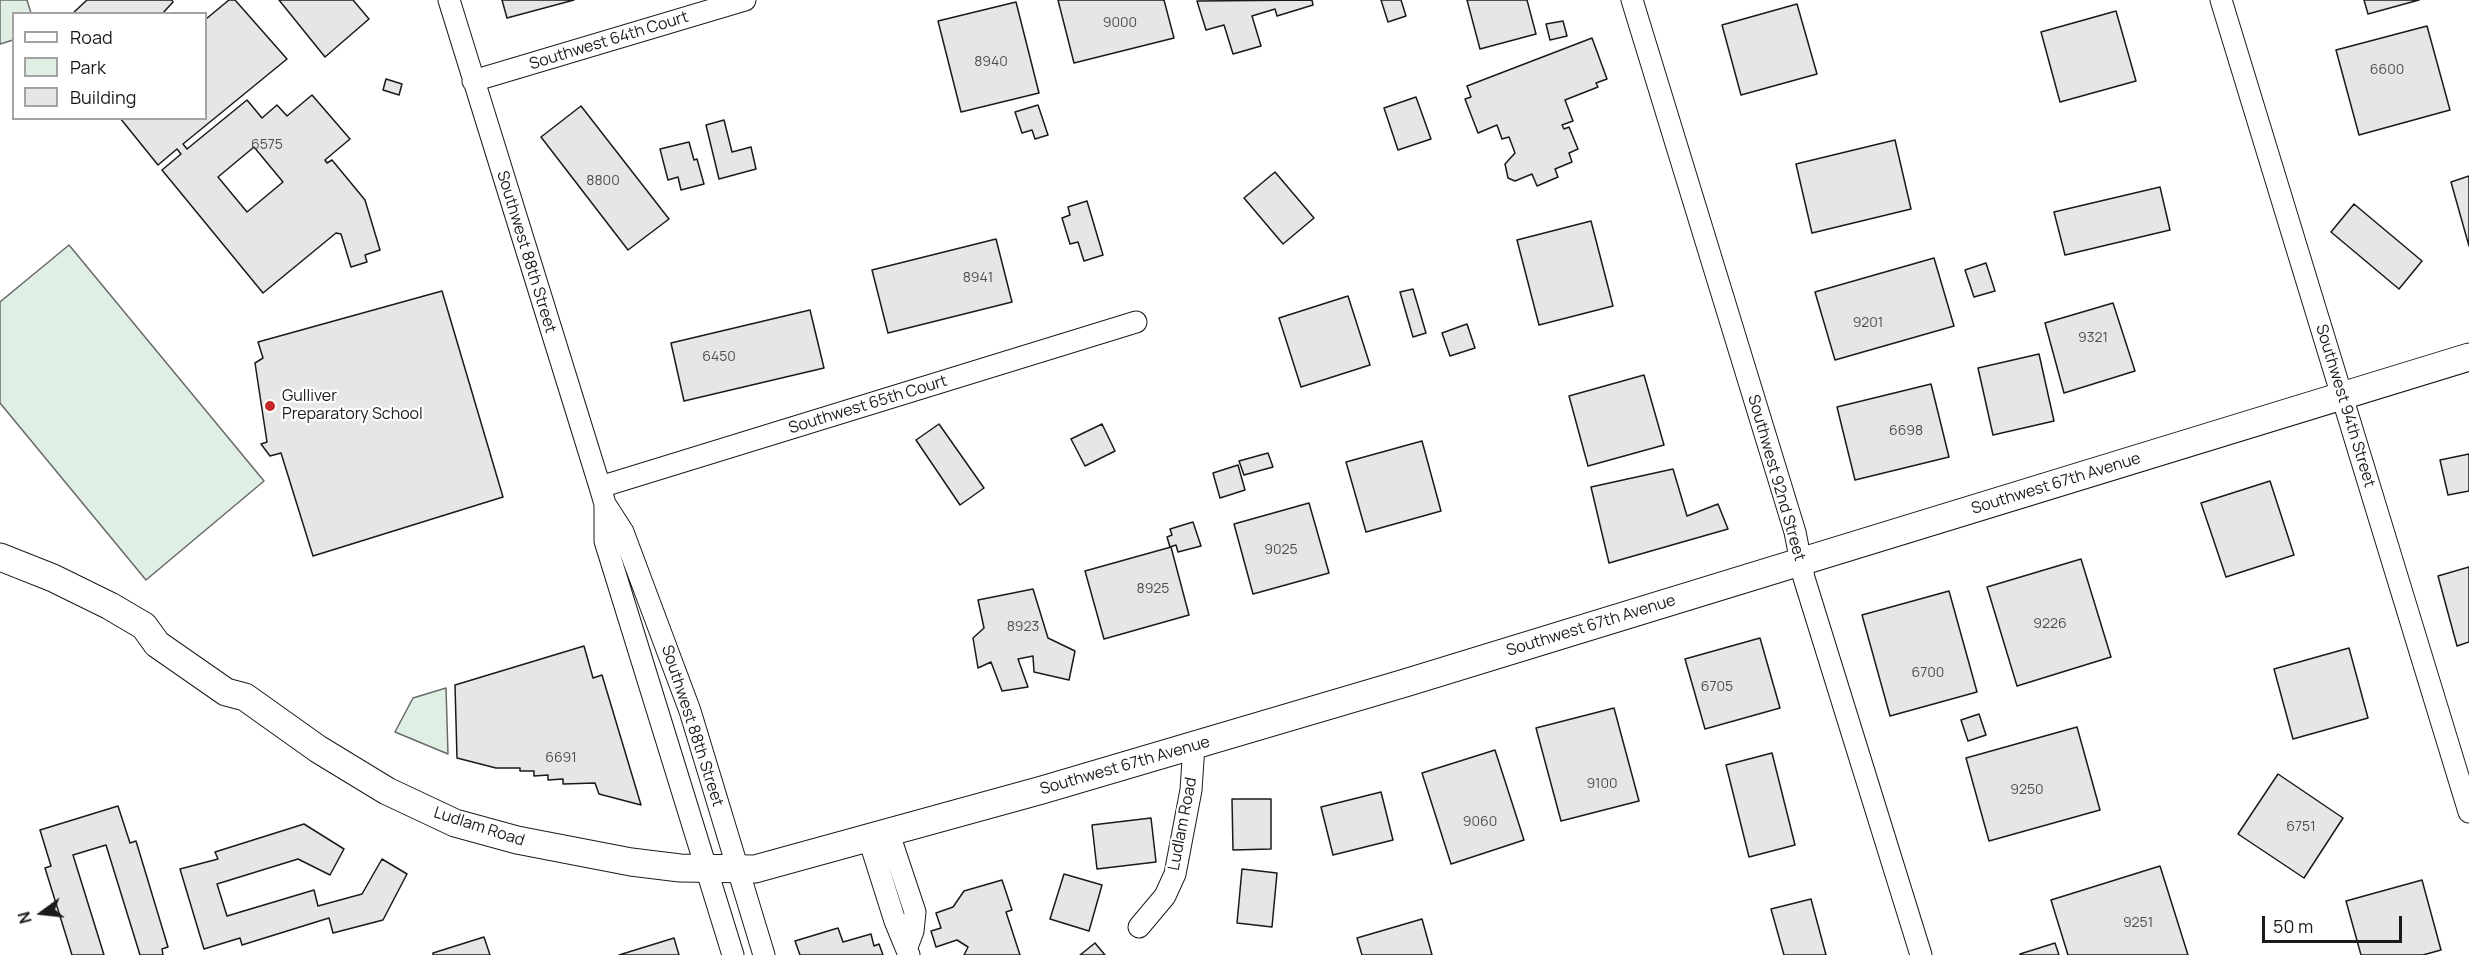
<!DOCTYPE html>
<style>
body{margin:0}
#map{position:relative;width:2469px;height:955px;overflow:hidden;background:#fff;font-family:Manrope,sans-serif}
canvas{display:block}
.legend{position:absolute;left:12px;top:12px;width:195px;height:108px;box-sizing:border-box;background:#fff;border:2px solid #a3a3a3;margin:0;padding:8px 10px;list-style:none;font-size:18px;color:#1a1a1a}
.legend li{display:flex;align-items:center;gap:12px;height:30px}
.legend b{width:30px;border:2px solid #a3a3a3}
.north{position:absolute;left:12px;top:883px;width:60px;height:60px;-webkit-text-stroke:4px #fff;paint-order:stroke;rotate:255deg;font-size:16px;font-weight:700;line-height:24px;text-align:center;color:#1a1a1a}
.north::after{content:'';display:block;margin:auto;width:21px;height:27px;background:#1a1a1a;clip-path:polygon(50% 0,100% 100%,50% 72%,0 100%)}
.scale{position:absolute;left:2262px;top:916px;width:140px;height:27px;box-sizing:border-box;border:3px solid #1a1a1a;border-top:0;padding-left:8px;font-size:18px;line-height:21px;white-space:nowrap;color:#1a1a1a;-webkit-text-stroke:4px #fff;paint-order:stroke}
</style>
<div id="map">
<canvas width="2469" height="955"></canvas>
<ul class="legend">
<li><b style="height:8px;background:#fff"></b>Road</li>
<li><b style="height:16px;background:#e0efe3"></b>Park</li>
<li><b style="height:16px;background:#e6e6e6"></b>Building</li>
</ul>
<div class="north">N</div>
<div class="scale">50 m</div>
</div>
<script>
const context = document.querySelector('canvas').getContext('2d');
context.lineJoin = 'round';
function fill(path, color) { context.fillStyle = color; context.fill(path, 'evenodd'); }
const poly = rows => new Path2D(rows.map(r => 'M' + r).join(''));
function strokePath(path, color, width, dash) { context.strokeStyle = color; context.lineWidth = width; context.lineCap = dash ? 'butt' : 'round'; context.setLineDash(dash || []); context.stroke(path); }
function label(font, color, halo, rows, align = 'center') {
  context.font = font + ' Manrope,sans-serif'; context.lineWidth = 4.5; context.setLineDash([]); context.textBaseline = 'middle'; context.strokeStyle = halo; context.fillStyle = color; for (const [text, x, y, turn = 0] of rows) {
    context.save(); context.translate(x, y); context.rotate((+turn || 0) * Math.PI / 180); context.textAlign = isNaN(turn) ? turn : align; if (halo) context.strokeText(text, 0, 0); context.fillText(text, 0, 0); context.restore();
  }
}
const green = poly([
 [0,0,27,0,31,13,14,14,13,40,0,44,0,0],
 [69,245,264,481,146,580,0,403,0,302,69,245],
 [446,688,448,754,395,732,413,698,446,688]
]);
fill(green, '#e0efe3');
strokePath(green, '#6a6a6a', 1.5);
const building = poly([
 [87,0,172,0,173,2,162,14,72,14,87,0],
 [229,0,235,0,287,59,183,144,187,149,247,100,262,118,277,105,287,116,312,95,350,139,325,160,327,163,332,160,365,200,380,250,365,255,367,262,351,267,341,234,336,233,263,293,162,170,181,154,177,149,158,165,120,118,206,118,206,19,229,0],
 [254,147,283,182,247,212,218,177,254,147],
 [279,0,353,0,369,19,325,57,279,0],
 [502,0,574,0,507,18,502,0],
 [1058,0,1164,0,1174,38,1074,63,1058,0],
 [1312,0,1313,5,1277,16,1275,9,1252,16,1261,46,1233,54,1224,25,1206,30,1197,1,1312,0],
 [1381,0,1401,0,1406,16,1388,22,1381,0],
 [1467,0,1527,0,1536,34,1480,49,1467,0],
 [2364,0,2419,0,2368,14,2364,0],
 [1016,2,1039,93,961,112,938,21,1016,2],
 [1797,4,1817,74,1741,95,1722,25,1797,4],
 [2116,11,2136,81,2060,102,2041,32,2116,11],
 [1563,21,1567,36,1550,40,1546,24,1563,21],
 [2427,26,2450,110,2359,135,2336,50,2427,26],
 [1592,38,1607,79,1596,83,1598,87,1565,100,1573,121,1562,125,1564,129,1569,127,1578,149,1569,153,1572,162,1555,169,1558,177,1537,186,1532,174,1515,181,1508,178,1505,164,1515,153,1509,137,1502,139,1497,125,1478,133,1465,99,1471,97,1467,86,1592,38],
 [386,79,402,84,399,95,383,90,386,79],
 [1416,97,1431,139,1398,150,1384,108,1416,97],
 [1038,105,1048,135,1035,139,1032,130,1022,133,1015,112,1038,105],
 [581,106,669,219,628,250,541,137,581,106],
 [724,120,732,152,751,147,756,169,719,179,706,125,724,120],
 [1895,140,1911,209,1812,233,1796,164,1895,140],
 [689,142,694,160,697,159,704,184,681,190,678,177,668,180,660,149,689,142],
 [1275,172,1314,218,1283,244,1244,198,1275,172],
 [2469,176,2469,246,2451,182,2469,176],
 [2160,187,2170,230,2065,255,2054,212,2160,187],
 [1087,201,1103,255,1084,261,1078,242,1070,244,1062,218,1070,215,1068,207,1087,201],
 [2354,204,2422,261,2399,289,2331,232,2354,204],
 [1591,221,1613,306,1539,325,1517,240,1591,221],
 [996,239,1012,302,888,333,872,270,996,239],
 [1934,258,1954,326,1835,360,1815,292,1934,258],
 [1986,263,1995,291,1974,297,1965,270,1986,263],
 [1413,289,1426,333,1413,337,1400,292,1413,289],
 [442,291,503,497,313,556,281,453,270,456,261,444,267,442,255,363,263,358,258,342,442,291],
 [1348,296,1370,365,1301,387,1279,318,1348,296],
 [2113,303,2135,371,2064,393,2045,323,2113,303],
 [810,310,824,368,684,401,671,343,810,310],
 [1467,324,1475,348,1450,356,1442,333,1467,324],
 [2039,354,2054,421,1993,435,1978,368,2039,354],
 [1644,375,1664,445,1588,466,1569,396,1644,375],
 [1931,384,1949,457,1855,480,1837,407,1931,384],
 [939,424,984,488,960,505,916,440,939,424],
 [1102,424,1115,451,1085,466,1071,439,1102,424],
 [1422,441,1441,511,1366,532,1346,462,1422,441],
 [1268,453,1273,467,1244,475,1239,461,1268,453],
 [2469,454,2469,491,2448,495,2440,460,2469,454],
 [1238,465,1245,490,1220,498,1213,473,1238,465],
 [1673,469,1687,516,1718,504,1728,529,1609,563,1591,487,1673,469],
 [2270,481,2294,555,2226,577,2201,503,2270,481],
 [1309,503,1329,573,1253,594,1234,524,1309,503],
 [1193,522,1201,546,1178,552,1176,545,1170,547,1167,537,1172,535,1170,529,1193,522],
 [1171,547,1189,615,1104,639,1085,571,1171,547],
 [2081,559,2111,657,2017,686,1987,587,2081,559],
 [2469,567,2469,642,2457,646,2438,576,2469,567],
 [1033,589,1048,638,1075,651,1069,680,1034,672,1033,656,1018,659,1028,687,1002,691,991,662,978,668,973,638,984,628,978,600,1033,589],
 [1949,591,1977,692,1890,716,1862,615,1949,591],
 [1760,638,1780,708,1705,729,1685,659,1760,638],
 [584,646,593,678,602,675,641,805,599,794,595,783,563,784,563,779,548,780,548,775,534,776,534,771,520,771,520,768,496,768,457,758,455,685,584,646],
 [2349,648,2368,718,2293,739,2274,669,2349,648],
 [1614,708,1639,801,1561,821,1536,728,1614,708],
 [1979,714,1986,735,1968,741,1961,720,1979,714],
 [2077,727,2100,810,1989,841,1966,758,2077,727],
 [1495,750,1524,840,1451,864,1422,773,1495,750],
 [1772,753,1795,845,1749,857,1726,765,1772,753],
 [2278,774,2343,818,2304,878,2238,834,2278,774],
 [1381,792,1393,840,1333,855,1321,807,1381,792],
 [1232,799,1271,799,1271,849,1233,850,1232,799],
 [118,806,130,843,136,841,168,947,162,949,163,955,140,955,106,845,73,855,104,955,72,955,45,868,51,866,40,830,118,806],
 [1151,818,1156,862,1097,869,1092,825,1151,818],
 [304,824,344,849,330,875,298,859,217,884,227,916,314,890,318,906,362,894,382,859,407,874,383,920,333,933,329,918,242,945,240,938,204,949,180,869,218,859,215,852,304,824],
 [2160,866,2188,955,2068,955,2051,900,2160,866],
 [1242,869,1277,873,1272,927,1237,923,1242,869],
 [1064,874,1102,885,1089,931,1050,919,1064,874],
 [1002,880,1012,910,1006,912,1020,955,964,955,968,947,957,940,936,947,931,931,941,928,936,913,953,907,964,891,1002,880],
 [2422,880,2441,950,2423,955,2361,955,2346,901,2422,880],
 [1811,899,1826,955,1784,955,1771,909,1811,899],
 [1422,919,1432,955,1362,955,1357,938,1422,919],
 [838,928,843,942,871,934,874,946,879,944,883,955,800,955,795,941,838,928],
 [484,937,490,955,433,955,433,953,484,937],
 [674,938,679,955,619,955,674,938],
 [1095,943,1105,955,1080,955,1095,943],
 [2055,943,2059,955,2020,955,2020,954,2055,943]
]);
fill(building, '#e6e6e6');
strokePath(building, '#1a1a1a', 1.5);
const minor = poly([
 [449,0,600,487,605,504,605,541,733,955],
 [1632,0,1795,532,1804,578,1921,955],
 [2221,0,2469,812],
 [473,81,745,0],
 [600,487,1136,322],
 [605,504,623,532,690,711,764,955],
 [889,834,915,912,913,931,907,947],
 [869,839,895,921,909,955],
 [1139,927,1165,896,1175,874,1191,790,1194,745]
]);
const major = poly([
 [0,557,53,578,110,606,144,626,157,644,226,692,245,697,318,749,387,791,455,823,517,840,631,862,680,868,755,869,1042,790,1405,683,2469,357]
]);
strokePath(minor, '#1a1a1a', 23);
strokePath(major, '#1a1a1a', 29);
strokePath(minor, '#fff', 21);
strokePath(major, '#fff', 27);
for (const [x, y, r, color] of [
 [270,406,6,"#c62828"]
]) { const dot = new Path2D(); dot.arc(x, y, r, 0, 2 * Math.PI); context.fillStyle = color; context.fill(dot); strokePath(dot, '#fff', 2); }
label('14px', '#4d4d4d', null, [
 ["9000",1120,23],
 ["8940",991,62],
 ["6600",2387,70],
 ["6575",267,145],
 ["8800",603,181],
 ["8941",978,278],
 ["9201",1868,323],
 ["9321",2093,338],
 ["6450",719,357],
 ["6698",1906,431],
 ["9025",1281,550],
 ["8925",1153,589],
 ["9226",2050,624],
 ["8923",1023,627],
 ["6700",1928,673],
 ["6705",1717,687],
 ["6691",561,758],
 ["9100",1602,784],
 ["9250",2027,790],
 ["9060",1480,822],
 ["6751",2301,827],
 ["9251",2138,923]
]);
label('16px', '#1a1a1a', '#fff', [
 ["Southwest 64th Court",609,41,-17],
 ["Southwest 88th Street",526,252,73],
 ["Southwest 65th Court",868,405,-17],
 ["Southwest 94th Street",2345,406,73],
 ["Southwest 92nd Street",1776,478,74],
 ["Southwest 67th Avenue",2056,484,-17],
 ["Southwest 67th Avenue",1591,626,-17],
 ["Southwest 88th Street",692,726,72],
 ["Southwest 67th Avenue",1125,766,-16],
 ["Ludlam Road",1183,824,-79],
 ["Ludlam Road",479,827,18]
]);
label('16px', '#1a1a1a', '#fff', [
 ["Gulliver",282,397],
 ["Preparatory School",282,415]
], 'left');
</script>
